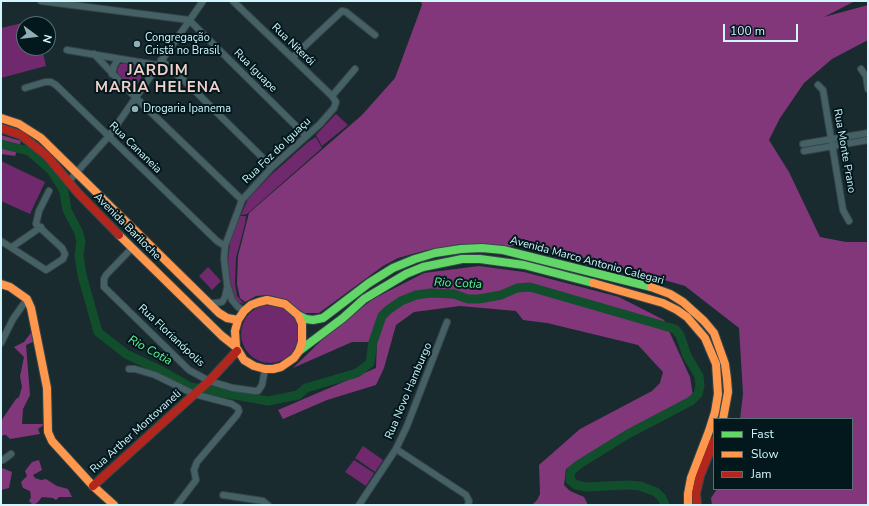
<!DOCTYPE html>
<meta charset="utf-8">
<style>
body{margin:0}
#map{position:relative;width:869px;height:506px;overflow:hidden;background:#192b2f;font-family:"Nunito Sans",sans-serif}
canvas{display:block}
.frame{position:absolute;inset:0;border:2px solid #d1f6fe;pointer-events:none}
.legend{position:absolute;left:713px;top:418px;width:140px;height:72px;box-sizing:border-box;background:#02181c;border:1px solid #557176;margin:0;padding:5px 7px;list-style:none;font-size:12px;color:#d1f6fe}
.legend li{display:flex;align-items:center;gap:8px;height:20px}
.legend b{width:20px;border:1px solid #557176}
.north{position:absolute;left:16px;top:16px;width:40px;height:40px;box-sizing:border-box;background:#02181c;border:1px solid #557176;border-radius:50%;rotate:105deg;font-size:11px;font-weight:700;line-height:16px;text-align:center;color:#d1f6fe}
.north::after{content:'';display:block;margin:auto;width:14px;height:18px;background:#91afb6;clip-path:polygon(50% 0,100% 100%,50% 72%,0 100%)}
.scale{position:absolute;left:723px;top:24px;width:75px;height:18px;box-sizing:border-box;border:2px solid #d1f6fe;border-top:0;padding-left:5px;font-size:12px;line-height:14px;white-space:nowrap;color:#d1f6fe;-webkit-text-stroke:3px #02181c;paint-order:stroke}
</style>
<div id="map">
<canvas width="869" height="506"></canvas>
<div class="frame"></div>
<ul class="legend">
<li><b style="height:5px;background:#63d668"></b>Fast</li>
<li><b style="height:5px;background:#ff974d"></b>Slow</li>
<li><b style="height:5px;background:#b3261e"></b>Jam</li>
</ul>
<div class="north">N</div>
<div class="scale">100 m</div>
</div>
<script>
const context = document.querySelector('canvas').getContext('2d');
context.lineJoin = 'round';
function fill(path, color) { context.fillStyle = color; context.fill(path, 'evenodd'); }
const poly = rows => new Path2D(rows.map(r => 'M' + r).join(''));
function strokePath(path, color, width, dash) { context.strokeStyle = color; context.lineWidth = width; context.lineCap = dash ? 'butt' : 'round'; context.setLineDash(dash || []); context.stroke(path); }
function label(font, color, halo, rows, align = 'center') {
  context.font = font + ' "Nunito Sans",sans-serif'; context.lineWidth = 4; context.setLineDash([]); context.textBaseline = 'middle'; context.strokeStyle = halo; context.fillStyle = color; for (const [text, x, y, turn = 0] of rows) {
    context.save(); context.translate(x, y); context.rotate((+turn || 0) * Math.PI / 180); context.textAlign = isNaN(turn) ? turn : align; if (halo) context.strokeText(text, 0, 0); context.fillText(text, 0, 0); context.restore();
  }
}
fill(poly([
 [35,20,36,24,24,24,24,48,42,48,46,66,1,78,1,28],
 [127,63,144,65,144,73,136,86,132,88,120,80,117,70,120,64],
 [336,114,348,125,322,146,316,135],
 [316,137,322,148,247,214,241,215,248,199,271,175,308,142],
 [1,161,45,182,30,214,1,201],
 [239,216,246,216,245,224,236,258,235,283,237,296,244,304,236,302,230,285,228,259,230,243],
 [208,267,221,281,212,290,199,276],
 '241 334a29 29 0 1 1 58 0a29 29 0 1 1-58 0Z',
 [363,446,383,460,375,472,355,458],
 [354,460,374,473,366,486,345,472]
]), '#70296c');
fill(poly([
 [421,1,855,1,824,17,868,5,868,40,832,59,804,83,780,118,769,140,789,172,820,237,846,242,868,242,868,505,712,505,711,498,717,489,852,489,852,419,740,419,743,394,739,328,685,286,605,263,554,251,524,241,509,247,462,244,423,251,398,258,383,266,319,313,303,313,284,299,268,295,256,296,245,302,240,298,237,284,238,256,249,213,362,115,395,78,422,5],
 [1,135,21,141,15,156,1,154],
 [479,266,524,272,619,297,664,320,690,377,693,396,566,469,564,485,570,491,584,497,588,505,532,505,537,500,540,494,539,465,580,429,652,391,660,383,663,372,638,345,547,323,523,320,516,311,460,306,414,312,396,325,384,368,376,385,327,400,283,419,278,410,376,368,377,342,352,342,293,368,328,334,373,299,424,273],
 [33,330,35,341,26,345,30,395,23,409,22,424,45,424,38,429,40,434,10,439,6,435,3,435,1,438,1,421,16,399,19,397,22,387,20,376,24,357,14,347,24,342],
 [39,460,42,470,33,475,35,478,41,480,46,479,57,486,68,489,72,497,59,497,56,500,53,498,42,497,37,503,33,505,29,501,31,497,30,491,23,488,21,482,27,476,25,471,32,462],
 [1,464,2,468,12,472,9,488,1,490]
]), '#81377a');
strokePath(poly([
 [1,144,29,151,51,170,60,184,64,192,67,210,79,233,81,242,79,255,82,275,98,332,126,354,160,370,190,387,268,401,298,395,306,388,357,373,370,363,373,342,382,316,388,310,401,301,416,295,431,293,454,294,468,299,479,299,501,295,517,288,530,287,675,329,680,335,687,356,699,376,700,386,698,394,691,401,628,434,578,465,571,471,570,480,576,485,586,487,626,485,640,486,656,492,662,498,665,505]
]), '#114e2b', 9);
const street = poly([
 [41,1,189,20,306,136],
 [233,1,332,96,336,102,334,108,320,124,272,167,242,200,225,246,224,259,227,284,232,300,238,307,244,311],
 [67,50,157,65],
 [94,54,135,97,242,200],
 [292,58,342,11,346,12,375,35],
 [161,60,191,87,272,167],
 [861,69,866,76,868,89],
 [112,74,114,66,118,59],
 [818,85,823,90,843,210,849,221],
 [25,88,45,82,51,82,56,85,217,241,225,246],
 [332,96,355,69],
 [803,144,868,133],
 [804,151,868,140],
 [68,182,109,136,203,1],
 [1,241,46,270,63,259,65,254,62,248,36,224,39,211,49,191],
 [12,247,41,227],
 [132,248,106,275,104,279,104,287,189,370,209,381,233,388,255,391,258,391,262,385,265,369],
 [210,303,215,303,222,302,225,297,227,288],
 [1,343,13,319,27,299],
 [129,369,135,369,155,375,194,394,232,404,238,408,239,411,237,415,197,462,194,470,196,480,177,505],
 [396,449,466,495,469,501,468,505],
 [1,460,3,460,11,454],
 [223,495,263,501,268,505],
 [359,505,396,449,407,426,447,322]
]);
const fast = poly([
 [298,315,306,319,313,320,323,318,369,283,393,268,415,259,435,253,461,249,482,248,503,250,651,287],
 [299,351,343,318,364,299,406,274,423,267,462,259,480,259,524,265,593,283]
]);
const slow = poly([
 [1,118,19,124,41,138,219,313,227,318,238,320],
 [119,235,222,336,236,347,244,360,254,366,265,369,273,369,281,367,294,358,299,351,302,342,302,324,298,315,285,304,267,300,259,302,251,305,244,311,238,320,235,331,236,347],
 [593,283,663,303,677,310,687,317,705,338,716,364,718,394,715,412,709,431,691,478,688,494,688,505],
 [1,284,10,287,27,299,31,308,47,388,48,432,52,441,93,486,114,505],
 [651,287,670,294,683,302,704,321,714,333,725,364,727,379,728,392,723,419]
]);
const jam = poly([
 [1,128,21,135,47,156,78,193,119,235],
 [93,486,209,381,237,351],
 [697,505,696,493,700,476,714,441]
]);
strokePath(street, '#364548', 8);
strokePath(fast, '#364548', 10);
strokePath(slow, '#364548', 10);
strokePath(jam, '#364548', 10);
strokePath(street, '#456165', 6);
strokePath(fast, '#63d668', 8);
strokePath(slow, '#ff974d', 8);
strokePath(jam, '#b3261e', 8);
for (const [x, y, r, color] of [
 [137,44,4,"#91afb6"],
 [135,109,4,"#91afb6"]
]) { const dot = new Path2D(); dot.arc(x, y, r, 0, 2 * Math.PI); context.fillStyle = color; context.fill(dot); strokePath(dot, '#02181c', 1.5); }
label('11px', '#d1f6fe', '#02181c', [
 ["Congregação",145,38],
 ["Cristã no Brasil",145,51],
 ["Drogaria Ipanema",143,109]
], 'left');
label('11px', '#d1f6fe', '#02181c', [
 ["Rua Niterói",293,45,44],
 ["Rua Iguape",255,71,45],
 ["Rua Cananeia",135,148,44],
 ["Rua Foz do Iguaçu",277,151,-44],
 ["Rua Monte Prano",844,151,80],
 ["Avenida Bariloche",127,227,45],
 ["Avenida Marco Antonio Calegari",587,261,15],
 ["Rua Florianópolis",171,336,43],
 ["Rua Novo Hamburgo",409,391,-67],
 ["Rua Arther Montovaneli",136,432,-42]
]);
label('italic 12px', '#62f697', '#02181c', [
 ["Rio Cotia",458,284,3],
 ["Rio Cotia",150,351,29]
]);
context.letterSpacing = '1px';
label('bold 15px', '#f4d2ca', '#02181c', [
 ["JARDIM",158,71],
 ["MARIA HELENA",158,88]
]);
context.letterSpacing = '0px';
</script>
